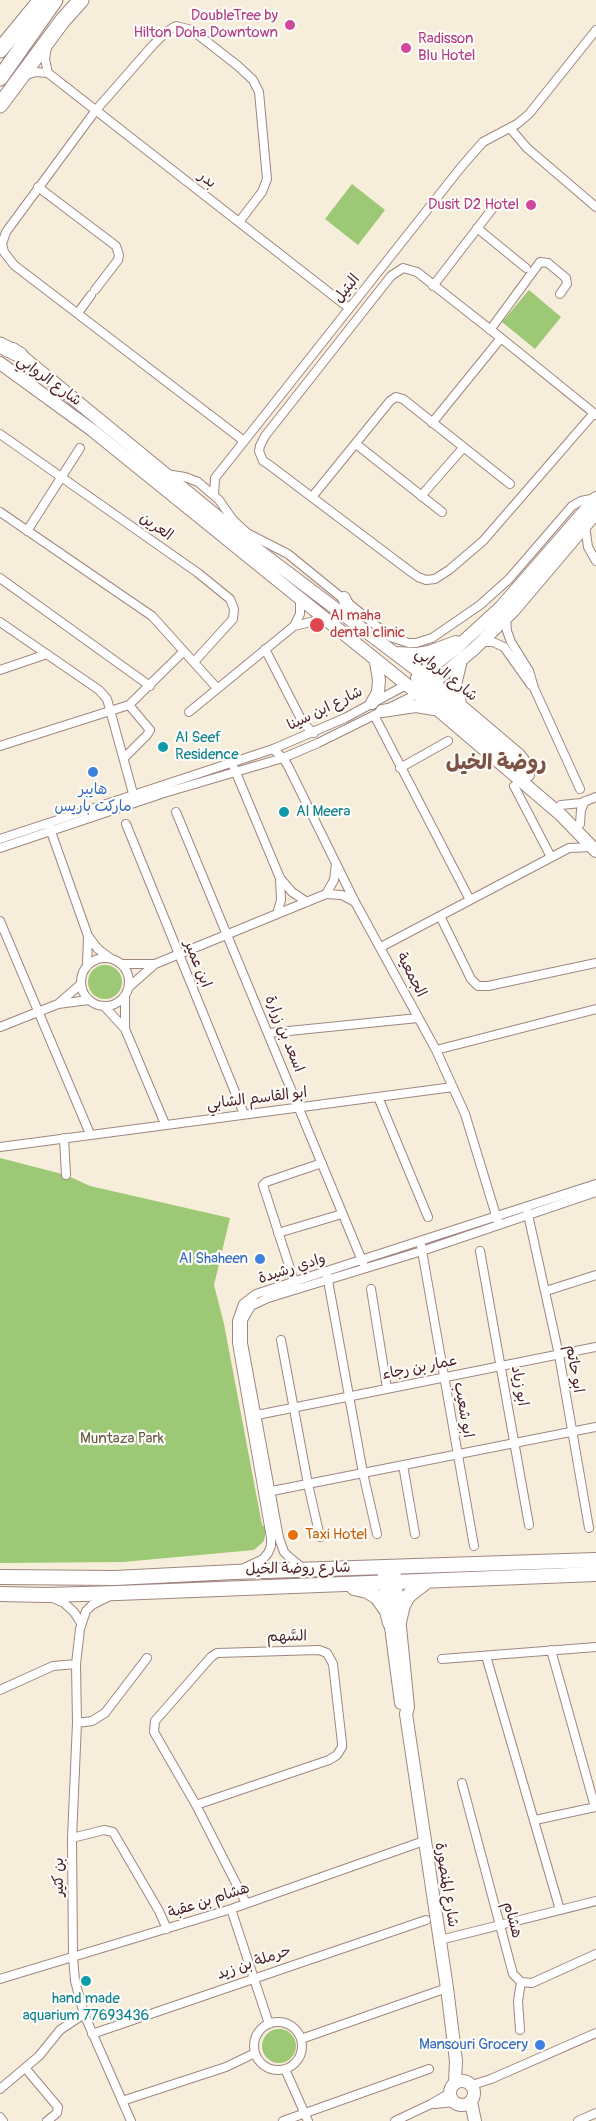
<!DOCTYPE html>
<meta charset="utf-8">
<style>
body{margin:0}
canvas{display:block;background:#f6edda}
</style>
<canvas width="596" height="2121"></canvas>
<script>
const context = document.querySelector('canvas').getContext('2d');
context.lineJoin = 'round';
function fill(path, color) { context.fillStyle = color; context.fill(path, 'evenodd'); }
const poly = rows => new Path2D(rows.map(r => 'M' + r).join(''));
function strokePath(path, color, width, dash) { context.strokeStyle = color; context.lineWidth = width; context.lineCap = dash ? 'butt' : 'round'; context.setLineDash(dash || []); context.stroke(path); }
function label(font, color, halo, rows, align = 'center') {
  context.font = font + ' Pangolin,"Playpen Sans Arabic",sans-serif'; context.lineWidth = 4.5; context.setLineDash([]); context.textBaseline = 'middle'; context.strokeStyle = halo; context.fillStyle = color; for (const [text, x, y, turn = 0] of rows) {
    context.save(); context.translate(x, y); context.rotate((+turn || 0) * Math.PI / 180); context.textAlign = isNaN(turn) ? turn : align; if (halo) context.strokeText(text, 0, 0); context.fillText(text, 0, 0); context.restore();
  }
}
fill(poly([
 [352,184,385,210,358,245,325,219],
 [529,290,561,317,535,349,502,322],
 '88 982a17 17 0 1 1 34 0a17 17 0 1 1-34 0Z',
 [0,1158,66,1175,90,1186,230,1218,214,1285,224,1324,262,1525,266,1528,264,1541,254,1550,123,1562,0,1563],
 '262 2046a17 17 0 1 1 34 0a17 17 0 1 1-34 0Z'
]), '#9dc976');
const street = poly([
 [47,47,45,59,48,73],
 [24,76,35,72,48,73,349,308],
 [510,128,527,148,596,207],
 [38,187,116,246,119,255,118,260,95,290],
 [239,222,262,192,267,179,259,92,253,80,238,66,192,30,176,26,166,32,153,45,96,110,6,232,2,244,4,252,14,265,244,441],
 [477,228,526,268],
 [433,286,496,204],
 [78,313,91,295],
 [490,330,540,262,548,263,566,278,567,284,560,294],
 [594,413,483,541,449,570,435,579,426,580,418,577,411,572,268,464,263,461,259,451,260,446,265,436,391,276,403,268,417,272,501,338,595,414,596,415],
 [432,423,501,338],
 [0,434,198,573,230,599,234,609,233,619,194,662],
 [356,444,442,512],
 [166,474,185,477,198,482,219,500,233,520,247,533,288,554,390,637,409,643,416,643,432,638,480,605,509,579,572,506,581,501,596,498],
 [214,495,215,478,462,166,483,142,517,124,529,114,596,30],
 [421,496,463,448],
 [312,497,390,401,396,397,403,399,510,484],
 [0,512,152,616,217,688],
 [585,526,588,547,596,561],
 [27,531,80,448],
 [0,578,150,686],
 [506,618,507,631,511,642,529,671,534,688,580,789],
 [0,622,99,690,107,699,134,797],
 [294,626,300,614,300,601],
 [481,642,493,642,504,647,531,685],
 [265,649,302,721,310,730,314,733],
 [0,670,47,654],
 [189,712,294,626,323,619],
 [374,715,470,900],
 [0,746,129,705,183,652],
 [273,749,283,758,288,766,355,902,436,1050,465,1114,498,1222],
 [124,758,147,735,150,730,129,705],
 [234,768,280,878,292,892,307,902],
 [400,768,448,741],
 [514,786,551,857],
 [561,805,581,803,596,797],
 [176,812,363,1263],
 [126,824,244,1114],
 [580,824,581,810,585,801],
 [49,826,88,936,87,966],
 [0,839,273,749,345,718,406,685],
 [0,848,164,793,283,758,318,743,417,694],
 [326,894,334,880,336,864],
 [277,914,281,900,280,879],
 [440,916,471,979,478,986,488,986,596,963],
 [0,921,90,1134],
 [88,936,98,949,110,958],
 [381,947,569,848,592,847],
 '81 982a24 24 0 1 1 48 0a24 24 0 1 1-48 0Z',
 [121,964,155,964],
 [129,987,155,964,326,894,342,895,355,902],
 [59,1003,81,984],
 [104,1006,125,1029,165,1124],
 [0,1027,58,1004,89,1000],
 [125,1029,125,997],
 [269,1033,418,1018],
 [436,1050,596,1009],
 [378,1097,428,1217],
 [64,1138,66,1175],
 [0,1147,453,1087],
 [527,1210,559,1355,589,1528],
 [278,1233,342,1214],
 [421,1245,474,1546],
 [480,1251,529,1525],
 [327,1275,363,1473,377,1534],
 [295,1284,263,1185,266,1182,322,1163],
 [371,1289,387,1388],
 [546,1291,596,1275],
 [281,1340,308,1484,320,1537],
 [252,1416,596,1347],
 [403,1465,415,1534],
 [267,1492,596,1427],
 [244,1568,263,1559,268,1553,271,1546,271,1538,237,1343,237,1321,243,1304,256,1294,265,1291,596,1184],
 [305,1570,288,1556,284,1552,279,1538,243,1343,243,1320,251,1306,268,1298,422,1251,596,1192],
 [110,1596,92,1605,86,1611,80,1629,76,1664,77,1723,72,1838,73,1957,75,1981,84,2014,131,2121],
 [53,1598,64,1603,74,1612,81,1623],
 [551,1650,595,1807],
 [486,1656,560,1910],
 [442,1659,596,1647],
 [0,1690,53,1666,76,1664],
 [77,1723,92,1721,105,1713,147,1658],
 [462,1783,513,1974,521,1982,532,1983,596,1954],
 [196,1805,329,1760,337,1755,342,1747,342,1743,333,1664,327,1653,319,1650,217,1653,211,1657,155,1721,154,1732,196,1805,246,1903],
 [535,1820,596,1807],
 [72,1838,104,1830,113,1832,159,1911,167,1929],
 [231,1909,269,2024],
 [440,1940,596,1901],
 [0,1979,231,1909,424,1841],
 '254 2046a24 24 0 1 1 48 0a24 24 0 1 1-48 0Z',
 [520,2030,518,2001,521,1982],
 [92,2034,426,1920],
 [301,2039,447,1988],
 [26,2069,58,2107,57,2113,47,2121],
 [285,2069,308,2121],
 [472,2085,491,2079,596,2033],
 [0,2089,39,2056,60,2030,84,2014],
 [122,2101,226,2067,255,2053],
 [435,2104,454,2102],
 [0,2117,3,2121],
 [283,2121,429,2069],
 [395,2121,431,2104,450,2093],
 [578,2121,596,2113]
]);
const secondary = poly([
 [13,349,258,550,434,683,519,755,525,763,528,775],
 [0,363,92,430,438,710,561,815,596,851],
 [344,598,357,626],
 [394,653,417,654,429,652,456,642],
 [461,660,455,685,461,707],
 [417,678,455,649,500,608,596,498],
 [419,686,426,689,521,769],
 [428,687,474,649,513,611,596,513],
 [372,703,378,692,379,680,376,662],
 [382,711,416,706,434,709],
 [394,1567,408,1707,406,1714,447,1988,456,2061,455,2082],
 [384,1574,401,1703],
 '450 2093a12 12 0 1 1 24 0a12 12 0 1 1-24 0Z',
 [471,2102,475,2121]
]);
const primary = poly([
 [0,1577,115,1578,234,1572,596,1560],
 [354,1588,367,1591,377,1597,387,1611,390,1623],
 [0,1594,46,1595,118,1593,596,1574],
 [399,1622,403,1605,408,1596,426,1582]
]);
const highway = poly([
 [0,50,41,0],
 [0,78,55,0],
 [0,105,63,20,81,0],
 [0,345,20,355]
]);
strokePath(street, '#a08682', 10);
strokePath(secondary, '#a08682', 14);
strokePath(primary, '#a08682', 16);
strokePath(highway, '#a08682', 17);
strokePath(street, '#fff', 8);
strokePath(secondary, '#fff', 12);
strokePath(primary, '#fff', 14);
strokePath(highway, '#fff', 15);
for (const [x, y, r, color] of [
 [290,25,6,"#d1479c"],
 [406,48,6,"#d1479c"],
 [531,205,6,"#d1479c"],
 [317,625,8,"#e0444e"],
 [163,747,6,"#0f9aa8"],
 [93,772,6,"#3f7fe0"],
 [284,812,6,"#0f9aa8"],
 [260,1259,6,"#3f7fe0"],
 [293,1535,6,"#e8710a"],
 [86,1981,6,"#0f9aa8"],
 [540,2045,6,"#3f7fe0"]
]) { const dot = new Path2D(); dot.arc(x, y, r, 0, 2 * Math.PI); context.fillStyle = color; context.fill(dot); strokePath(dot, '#fdfcf7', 2); }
label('15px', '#b23c85', '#fdfcf7', [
 ["DoubleTree by",278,16],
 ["Hilton Doha Downtown",278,33],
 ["Radisson",418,39,"left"],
 ["Blu Hotel",418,56,"left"],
 ["Dusit D2 Hotel",519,205]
], 'right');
label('15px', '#4a1f2b', '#fdfcf7', [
 ["بدر",207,180,38],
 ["البتيل",347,289,-51],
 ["شارع الروابي",49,381,36],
 ["العرين",156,527,35],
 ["شارع الروابي",446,675,39],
 ["شارع ابن سينا",325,709,-26],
 ["ابن عمير",197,964,68],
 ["الجمعية",411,975,63],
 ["اسعد بن زرارة",284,1034,68],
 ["ابو القاسم الشابي",257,1099,-7],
 ["وادي رشيدة",292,1269,-18],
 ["عمار بن رجاء",420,1368,-11],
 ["ابو حاتم",574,1369,80],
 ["ابو زياد",519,1386,80],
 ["ابو شعيب",463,1410,80],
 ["شارع روضة الخيل",298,1569,-1],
 ["السَّهم",287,1637,-1],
 ["بن كثير",59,1877,-90],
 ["شارع المنصورة",446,1885,81],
 ["هشام بن عقبة",209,1901,-18],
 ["هشام",512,1920,75],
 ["حرملة بن زيد",254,1963,-19]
]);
label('15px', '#be3a42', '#fdfcf7', [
 ["Al maha",330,616],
 ["dental clinic",330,633]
], 'left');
label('15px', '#0d838f', '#fdfcf7', [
 ["Al Seef",175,738],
 ["Residence",175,755],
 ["Al Meera",296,812],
 ["hand made",86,1999,"center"],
 ["aquarium 77693436",86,2016,"center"]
], 'left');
label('15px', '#366cbe', '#fdfcf7', [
 ["هايبر",93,790,"center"],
 ["ماركت باريس",93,807,"center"],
 ["Al Shaheen",248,1259],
 ["Mansouri Grocery",528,2045]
], 'right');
label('15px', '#675a45', '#fdfcf7', [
 ["Muntaza Park",122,1439]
]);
label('15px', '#c56008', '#fdfcf7', [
 ["Taxi Hotel",305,1535]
], 'left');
label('bold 21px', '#7e5245', '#fdfcf7', [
 ["روضة الخيل",496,764]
]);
</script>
